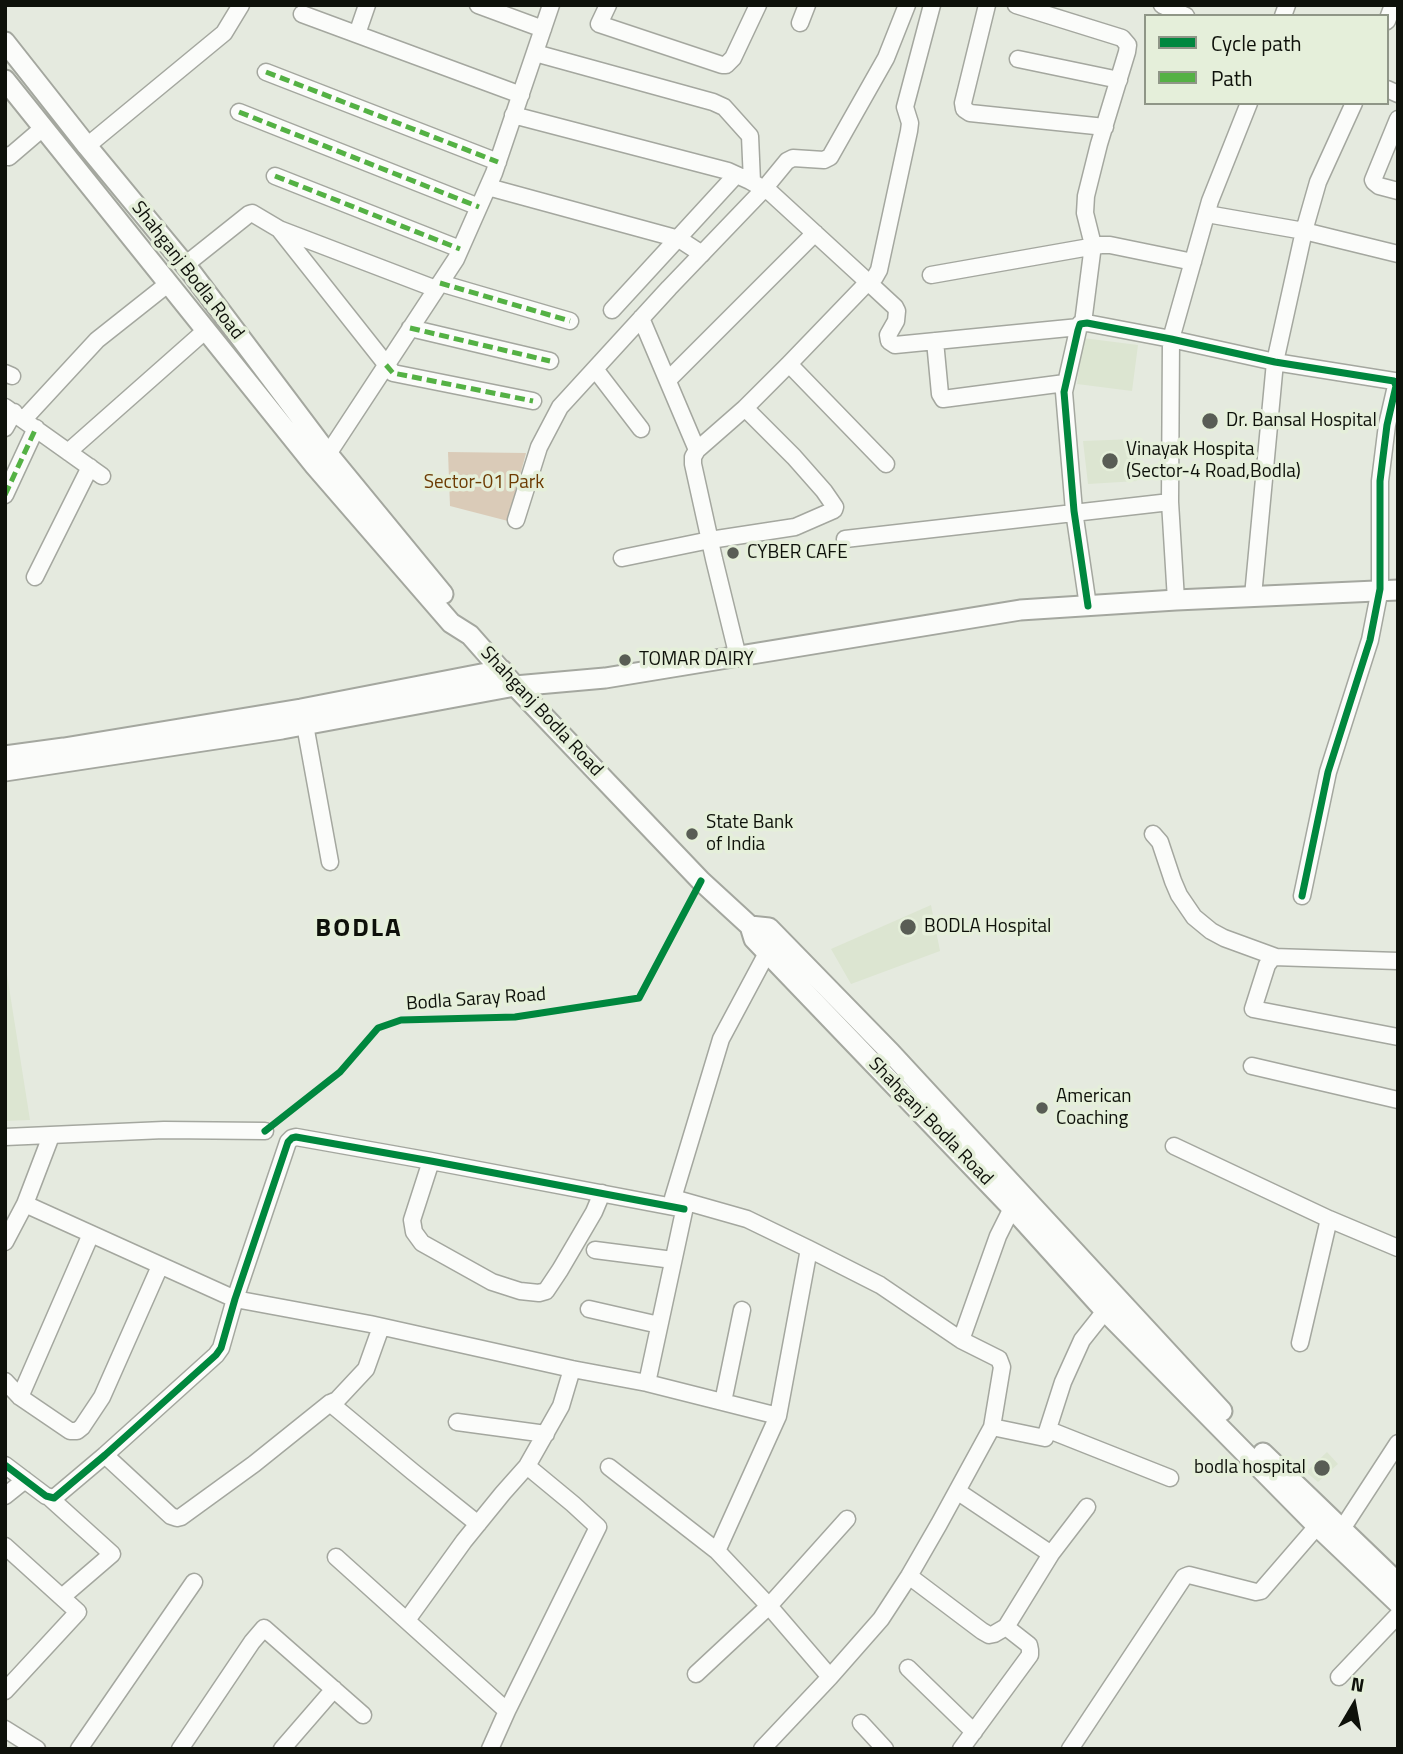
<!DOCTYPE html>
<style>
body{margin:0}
#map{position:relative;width:1403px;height:1754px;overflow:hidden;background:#e5eadf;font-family:"Titillium Web",sans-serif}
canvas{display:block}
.frame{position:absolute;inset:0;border:7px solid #0e110a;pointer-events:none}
.legend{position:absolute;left:1144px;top:14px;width:245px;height:91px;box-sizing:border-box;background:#e5efda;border:2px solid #8f9687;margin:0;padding:9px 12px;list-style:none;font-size:21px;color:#0e110a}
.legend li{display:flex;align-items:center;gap:14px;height:35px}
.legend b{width:35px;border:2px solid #8f9687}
.north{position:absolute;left:1319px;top:1670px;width:70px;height:70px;-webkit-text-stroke:5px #e5efda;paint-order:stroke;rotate:10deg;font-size:19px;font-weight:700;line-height:28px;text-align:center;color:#0e110a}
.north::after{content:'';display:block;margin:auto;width:24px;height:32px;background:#0e110a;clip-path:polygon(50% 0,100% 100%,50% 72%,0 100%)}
</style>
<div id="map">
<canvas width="1403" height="1754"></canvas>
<div class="frame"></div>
<ul class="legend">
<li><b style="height:9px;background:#00873e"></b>Cycle path</li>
<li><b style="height:9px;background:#54b144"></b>Path</li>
</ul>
<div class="north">N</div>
</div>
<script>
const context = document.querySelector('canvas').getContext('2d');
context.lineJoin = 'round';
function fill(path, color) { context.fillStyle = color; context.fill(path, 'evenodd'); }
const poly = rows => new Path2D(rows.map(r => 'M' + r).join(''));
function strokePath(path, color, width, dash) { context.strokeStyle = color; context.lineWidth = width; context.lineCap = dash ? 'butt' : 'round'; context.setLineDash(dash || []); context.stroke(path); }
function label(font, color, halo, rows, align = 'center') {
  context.font = font + ' "Titillium Web",sans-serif'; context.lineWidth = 7; context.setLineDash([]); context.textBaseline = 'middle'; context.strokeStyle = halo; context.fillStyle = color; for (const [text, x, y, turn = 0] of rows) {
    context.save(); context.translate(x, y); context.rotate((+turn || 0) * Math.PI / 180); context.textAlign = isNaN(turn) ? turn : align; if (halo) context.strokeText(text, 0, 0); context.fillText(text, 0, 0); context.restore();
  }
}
fill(poly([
 [1083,338,1138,345,1132,391,1077,384],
 [1135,439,1137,481,1088,484,1083,441],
 [931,905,940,951,851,984,831,949],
 [5,962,30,1120,5,1121],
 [1327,1452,1338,1464,1318,1482,1306,1472]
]), '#dce5d1');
fill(poly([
 [448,452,526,453,508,521,450,506]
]), '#dacbb8');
const minor = poly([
 [478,5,543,29],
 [608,5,599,24,722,65,726,65,733,58,758,5],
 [932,5,905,107,910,123,909,131,879,270,875,277,868,282,895,307,897,311,896,321,888,335,889,341,895,345,1079,327],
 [987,5,963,103,964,109,970,113,1105,127],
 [1016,5,1122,38,1128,45,1127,52,1099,144,1086,196,1085,213,1093,245,1083,323],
 [1162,5,1186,16],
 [302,14,521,95],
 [1283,16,1287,5],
 [1387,21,1393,5],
 [800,23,807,5],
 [357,34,367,5],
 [535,53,713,102,724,107,750,136,752,182],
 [1018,59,1119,80],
 [266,72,498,162],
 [1387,89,1398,94],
 [239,112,479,207],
 [513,115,728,171,750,181,771,193,868,282,789,364,745,408,697,450,693,457,693,464,714,559,738,657],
 [1398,119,1373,180,1374,182,1379,186,1398,191],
 [87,146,224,33,241,5],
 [5,155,9,157,44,127],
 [275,176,460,249],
 [488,187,679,239,702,254],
 [1207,214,1304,231,1398,254],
 [279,229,393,373,533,401],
 [185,265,249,214,252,213,279,229,436,289],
 [931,275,1101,245,1110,245,1193,262],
 [440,283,570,321],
 [612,310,736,175],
 [641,318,697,450],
 [410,328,550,361],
 [935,341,940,394,943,399,1065,383],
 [789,364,886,464],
 [595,369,641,429],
 [5,373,12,376],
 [668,380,815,233],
 [5,407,102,476],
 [24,419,97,340,169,283],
 [5,428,14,412],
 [68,452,206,330],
 [322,460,328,454,456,259,494,173,551,5],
 [5,495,36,428],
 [516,520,539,447,560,407,669,288,764,189,787,161,793,158,824,160,830,157,886,58,907,5],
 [845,539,1170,502],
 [622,558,710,540,795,527,834,510,835,507,824,491,794,457,745,408],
 [35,577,90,467],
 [1253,596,1275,362,1304,231,1318,182,1354,103],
 [1176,600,1170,502,1171,339,1210,201,1249,103],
 [1088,606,1074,511,1064,392,1078,330,1080,324,1087,323,1171,339,1275,362,1394,381,1396,386,1387,425,1380,481,1380,589,1370,640,1328,772,1302,896],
 [305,725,330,862],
 [1153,834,1160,842,1173,881,1179,895,1194,917,1211,931,1224,938,1276,957],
 [767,953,721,1039,673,1198,747,1219,809,1249,880,1285,961,1340,999,1359,1002,1367,992,1427,1045,1438,1063,1382,1082,1340,1105,1311],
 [1398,961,1273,957,1267,965,1253,1009,1398,1037],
 [1252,1066,1398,1100],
 [5,1137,164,1130,265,1131],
 [1174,1146,1329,1219],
 [431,1161,412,1220,414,1232,422,1243,492,1282,520,1291,539,1293,546,1291,560,1270,594,1212,602,1193],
 [25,1204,235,1299,370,1324,572,1369,647,1383,686,1202],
 [5,1242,25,1204,51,1136],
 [595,1250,673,1260],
 [589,1309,659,1325],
 [961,1340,998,1236,1012,1208],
 [1300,1343,1329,1219,1398,1248],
 [5,1381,20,1397,70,1431,77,1431,82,1427,102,1397,160,1266],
 [647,1383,778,1416],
 [20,1397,91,1234],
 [723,1402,742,1310],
 [330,1403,413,1472,478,1524],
 [457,1422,546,1434],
 [1049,1430,1170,1478],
 [105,1455,171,1516,177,1518,181,1517,254,1464,330,1403,337,1400,366,1369,381,1327],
 [5,1465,46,1496,54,1498,105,1455,216,1355,221,1348,235,1299,288,1142,292,1138,296,1137,431,1161,684,1209],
 [609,1467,717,1551,769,1606,830,1677],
 [5,1496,25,1480],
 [50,1498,112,1554,62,1597],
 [1335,1536,1342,1529,1398,1443],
 [5,1546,78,1612,5,1691],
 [717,1551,778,1416,809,1249],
 [1051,1554,1087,1507],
 [336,1557,507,1711],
 [909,1576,982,1631,989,1635,994,1634,1006,1627,1051,1554,957,1491],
 [407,1620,464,1541,503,1493,527,1466,561,1406,572,1369],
 [908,1668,974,1732],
 [696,1674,769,1606,847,1519],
 [1339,1677,1398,1615],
 [861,1723,885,1749],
 [5,1729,37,1749],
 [79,1749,194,1582],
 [180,1749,252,1642,264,1628,363,1715],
 [282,1749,334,1689],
 [490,1749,507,1711,598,1527,573,1504,527,1466],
 [762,1749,830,1677,881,1619,909,1576,939,1524,992,1427],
 [961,1749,1030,1655,1030,1650,1029,1645,1006,1627],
 [1070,1749,1184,1577,1189,1575,1256,1592,1261,1591,1325,1517]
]);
const major = poly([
 [5,42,87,146,191,272,328,454,443,594],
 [5,80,315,466,451,623,470,635,515,686,701,881,750,926,754,939,1012,1208,1105,1311,1317,1526,1398,1603],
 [5,756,64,748,301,709,502,670],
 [5,771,282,729,515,686,605,678,1020,610,1176,600,1398,590],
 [750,926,769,928,891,1053,1222,1411],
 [1263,1453,1398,1583]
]);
strokePath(minor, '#a4a79f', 19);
strokePath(major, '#a4a79f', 23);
strokePath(minor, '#fbfcfa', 16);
strokePath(major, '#fbfcfa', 19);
strokePath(poly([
 [266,72,498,162],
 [239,112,479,207],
 [275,176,460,249],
 [440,283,570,321],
 [410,328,550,361],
 [386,365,393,373,533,401],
 [5,495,36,428]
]), '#54b144', 5, [10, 5]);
strokePath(poly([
 [1088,606,1074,511,1064,392,1078,330,1080,324,1087,323,1171,339,1275,362,1394,381,1396,386,1387,425,1380,481,1380,589,1370,640,1328,772,1302,896],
 [265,1131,340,1072,378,1028,401,1020,515,1017,639,998,701,881],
 [5,1465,46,1496,54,1498,105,1455,216,1355,221,1348,235,1299,288,1142,292,1138,296,1137,431,1161,684,1209]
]), '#00873e', 7);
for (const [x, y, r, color] of [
 [1210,421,9,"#595d55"],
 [1110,461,9,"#595d55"],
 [733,553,7,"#595d55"],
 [625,660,7,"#595d55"],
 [692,834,7,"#595d55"],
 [908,927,9,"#595d55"],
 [1042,1108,7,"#595d55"],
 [1322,1468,9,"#595d55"]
]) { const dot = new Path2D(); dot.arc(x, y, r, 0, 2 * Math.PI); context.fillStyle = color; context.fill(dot); strokePath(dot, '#e5efda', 2.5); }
label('19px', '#0e110a', '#e5efda', [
 ["Shahganj Bodla Road",187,271,52],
 ["Shahganj Bodla Road",541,712,47],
 ["Bodla Saray Road",476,1000,-4],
 ["Shahganj Bodla Road",930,1122,46]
]);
label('19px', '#0e110a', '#e5efda', [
 ["Dr. Bansal Hospital",1226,421],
 ["Vinayak Hospita",1126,450],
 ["(Sector-4 Road,Bodla)",1126,472],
 ["CYBER CAFE",747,553],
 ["TOMAR DAIRY",639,660],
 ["State Bank",706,823],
 ["of India",706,845],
 ["BODLA Hospital",924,927],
 ["American",1056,1097],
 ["Coaching",1056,1119],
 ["bodla hospital",1306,1468,"right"]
], 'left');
label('19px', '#6d3b03', '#e5efda', [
 ["Sector-01 Park",484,483]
]);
context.letterSpacing = '2px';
label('bold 26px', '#0e110a', '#e5efda', [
 ["BODLA",359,930]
]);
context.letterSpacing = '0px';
</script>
